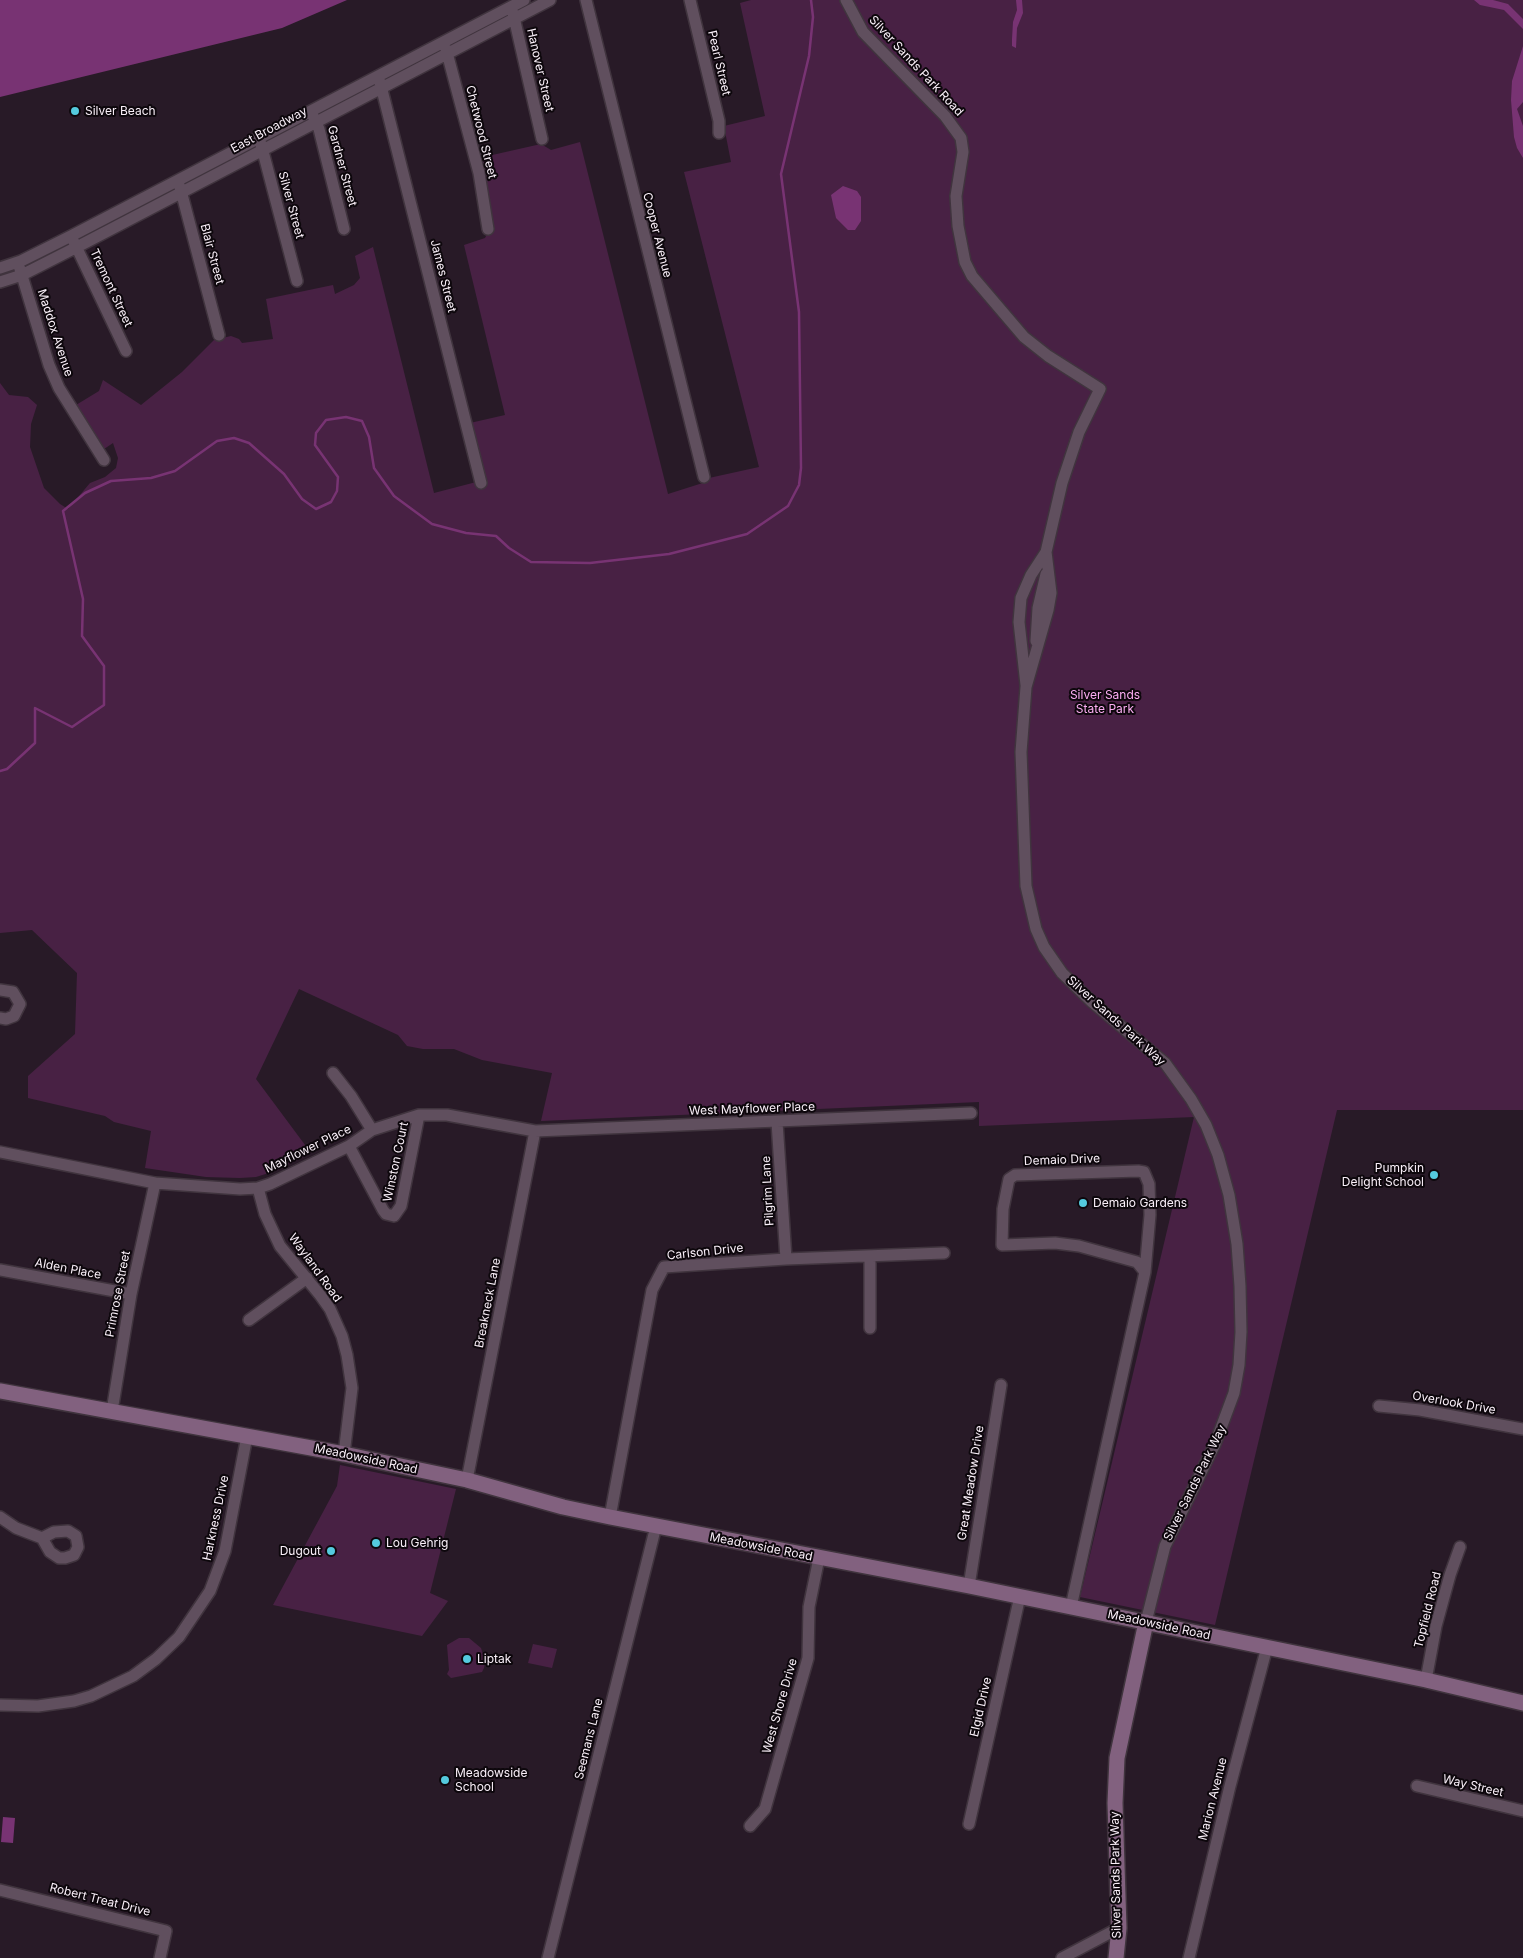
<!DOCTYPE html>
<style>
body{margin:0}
canvas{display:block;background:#281a27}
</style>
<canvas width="1523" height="1958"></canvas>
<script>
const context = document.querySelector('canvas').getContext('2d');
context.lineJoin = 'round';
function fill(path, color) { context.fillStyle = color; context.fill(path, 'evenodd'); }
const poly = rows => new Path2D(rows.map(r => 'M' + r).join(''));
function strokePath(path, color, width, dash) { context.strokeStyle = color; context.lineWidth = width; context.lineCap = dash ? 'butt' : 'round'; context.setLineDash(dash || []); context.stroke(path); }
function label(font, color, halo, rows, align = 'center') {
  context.font = font + ' Inter,sans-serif'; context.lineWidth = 4; context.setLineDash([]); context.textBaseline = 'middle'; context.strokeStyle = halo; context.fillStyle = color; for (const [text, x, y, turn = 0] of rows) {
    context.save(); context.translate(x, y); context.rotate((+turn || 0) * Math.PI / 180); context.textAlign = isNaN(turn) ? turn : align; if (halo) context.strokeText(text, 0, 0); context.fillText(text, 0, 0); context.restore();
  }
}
fill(poly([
 [751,0,1523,0,1523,1110,1337,1110,1215,1625,1080,1597,1194,1117,979,1126,979,1102,541,1121,552,1073,482,1060,454,1049,423,1049,407,1046,398,1035,299,989,256,1079,311,1153,278,1170,256,1177,240,1178,206,1177,145,1168,151,1131,114,1122,105,1116,28,1098,28,1076,75,1034,77,973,32,930,0,933,0,383,9,395,28,397,37,405,31,424,30,447,44,488,60,504,68,509,90,483,105,477,116,468,118,458,113,443,104,449,76,405,99,391,103,380,141,405,182,372,214,340,231,336,239,339,242,343,273,339,266,299,333,285,335,294,354,285,360,278,355,256,373,247,434,493,484,480,470,423,505,415,464,245,485,238,492,225,479,158,541,144,551,150,580,142,668,494,709,481,709,478,759,467,684,172,731,162,724,126,765,116,740,3],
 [340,1465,456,1489,430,1593,448,1601,422,1636,273,1605,337,1486],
 [459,1638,469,1638,481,1648,485,1661,484,1668,482,1672,451,1678,447,1674,449,1670,447,1645],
 [533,1644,557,1649,552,1668,528,1663]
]), '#482144');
fill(poly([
 [0,0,347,0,282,28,0,97],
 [1016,0,1022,0,1023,13,1017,28,1016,48,1012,46,1012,39,1013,22,1017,10],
 [1474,0,1493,0,1508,4,1523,19,1523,29,1504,10,1480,5],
 [1523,46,1523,102,1517,109,1523,126,1523,158,1517,148,1514,137,1511,100,1512,81],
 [843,186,857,191,861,197,861,221,855,230,848,230,836,218,831,195],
 [3,1817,15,1818,13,1843,1,1842]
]), '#783373');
strokePath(poly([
 [0,771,7,769,35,743,35,708,72,727,104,705,104,666,82,636,83,599,63,511,85,493,111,481,151,478,175,471,217,441,234,438,249,443,284,474,302,499,316,509,331,502,337,491,338,477,315,445,316,433,326,420,346,417,362,421,369,437,374,468,394,496,432,524,466,533,496,536,509,548,531,562,590,563,669,554,747,534,788,506,799,485,801,468,799,312,781,174,809,56,813,17,811,0]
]), '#783373', 2.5);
const street = poly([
 [586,0,704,477],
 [690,0,719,121,719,133],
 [846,0,863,32,945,116,961,138,963,152,956,196,958,226,965,262,972,276,1024,337,1048,356,1100,389,1079,432,1062,483,1046,552,1051,593,1048,610,1026,687,1021,752,1026,886,1036,929,1044,947,1062,973,1092,1002,1165,1063,1191,1099,1206,1125,1218,1155,1229,1195,1237,1244,1240,1286,1241,1332,1239,1365,1234,1393,1215,1444,1165,1546,1146,1622],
 [513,13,542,139],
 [446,49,479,173,488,229],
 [380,82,481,483],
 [313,116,319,129,344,229],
 [261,144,297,281],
 [180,187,219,335],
 [74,242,126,351],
 [0,268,21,261,71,236,524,0],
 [20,269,49,365,59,388,104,460],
 [0,282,22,275,77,247,550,0],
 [1036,641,1038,608,1046,574],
 [1026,685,1019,622,1021,598,1031,575,1046,552],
 [0,990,13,992,20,1004,14,1016,6,1019,0,1018],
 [333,1073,351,1096,372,1130],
 [777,1122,786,1259],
 [349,1146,383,1210,386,1214,394,1216,401,1206,419,1115],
 [0,1152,155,1183,240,1189,258,1188,270,1184,349,1146,372,1130,419,1115,447,1115,535,1131,971,1113],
 [258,1188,265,1214,280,1246,320,1295,330,1309,342,1336,347,1355,352,1388,344,1454],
 [870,1256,870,1328],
 [0,1270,131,1294],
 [249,1320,307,1278],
 [1379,1406,1420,1410,1523,1429],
 [112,1411,131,1294,155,1183],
 [467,1480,535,1131],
 [0,1517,16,1528,42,1538,50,1552,59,1558,65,1558,74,1555,78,1547,76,1536,68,1531,54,1532,42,1538],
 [610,1517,652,1290,664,1267,786,1259,944,1253],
 [969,1586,1001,1385],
 [1071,1607,1145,1272,1150,1215,1149,1184,1144,1172,1138,1171,1015,1175,1009,1179,1003,1209,1002,1245,1055,1243,1079,1246,1137,1262,1145,1272],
 [1426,1680,1436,1626,1450,1575,1460,1547],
 [0,1705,38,1706,74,1701,91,1696,133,1676,156,1659,179,1637,210,1591,225,1551,247,1436],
 [1417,1786,1523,1811],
 [969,1824,1020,1596],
 [750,1826,765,1809,808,1658,809,1607,819,1558],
 [0,1890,166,1931,160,1958],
 [548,1958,656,1526],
 [1062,1958,1119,1928],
 [1189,1958,1230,1786,1267,1647]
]);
const secondary = poly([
 [0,1391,344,1454,467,1480,563,1507,610,1517,969,1586,1426,1680,1523,1703],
 [1116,1958,1119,1928,1115,1803,1117,1758,1146,1622]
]);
strokePath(street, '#40343e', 14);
strokePath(secondary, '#40343e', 18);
strokePath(street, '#604f5e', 11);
strokePath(secondary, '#82617f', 15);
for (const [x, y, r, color] of [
 [75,111,5,"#54cade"],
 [1434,1175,5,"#54cade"],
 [1083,1203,5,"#54cade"],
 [376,1543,5,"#54cade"],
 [331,1551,5,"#54cade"],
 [467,1659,5,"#54cade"],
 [445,1780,5,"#54cade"]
]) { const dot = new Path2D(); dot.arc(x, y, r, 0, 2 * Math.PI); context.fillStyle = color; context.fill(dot); strokePath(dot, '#0d070c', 2); }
label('12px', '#faf0f9', '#0d070c', [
 ["Pearl Street",719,63,77],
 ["Silver Sands Park Road",916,66,47],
 ["Hanover Street",540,70,77],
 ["East Broadway",269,130,-28],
 ["Chetwood Street",481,132,76],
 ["Gardner Street",342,166,75],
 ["Silver Street",291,205,75],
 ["Cooper Avenue",657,235,76],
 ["Blair Street",212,254,75],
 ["James Street",443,276,76],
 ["Tremont Street",111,288,65],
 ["Maddox Avenue",55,333,72],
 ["Silver Sands Park Way",1116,1021,42],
 ["West Mayflower Place",752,1109,-2],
 ["Mayflower Place",308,1149,-26],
 ["Demaio Drive",1062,1160,-2],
 ["Winston Court",396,1162,-78],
 ["Pilgrim Lane",768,1191,-93],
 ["Carlson Drive",705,1252,-6],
 ["Wayland Road",315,1268,54],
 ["Alden Place",68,1269,11],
 ["Primrose Street",118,1294,-79],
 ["Breakneck Lane",488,1303,-79],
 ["Overlook Drive",1454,1403,10],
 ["Meadowside Road",366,1459,12],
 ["Great Meadow Drive",971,1483,-81],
 ["Silver Sands Park Way",1195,1483,-64],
 ["Harkness Drive",216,1518,-78],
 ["Meadowside Road",761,1547,11],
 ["Topfield Road",1428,1610,-76],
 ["Meadowside Road",1159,1625,12],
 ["West Shore Drive",780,1706,-74],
 ["Elgid Drive",981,1707,-77],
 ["Seemans Lane",589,1739,-76],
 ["Way Street",1473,1786,13],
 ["Marion Avenue",1213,1799,-76],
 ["Silver Sands Park Way",1116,1875,-91],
 ["Robert Treat Drive",100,1900,14]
]);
label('12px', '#faf0f9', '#0d070c', [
 ["Silver Beach",85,111],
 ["Pumpkin",1424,1168,"right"],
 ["Delight School",1424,1182,"right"],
 ["Demaio Gardens",1093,1203],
 ["Lou Gehrig",386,1543],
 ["Dugout",321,1551,"right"],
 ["Liptak",477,1659],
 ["Meadowside",455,1773],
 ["School",455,1787]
], 'left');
label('12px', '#fcaef3', '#0d070c', [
 ["Silver Sands",1105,695],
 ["State Park",1105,709]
]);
</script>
